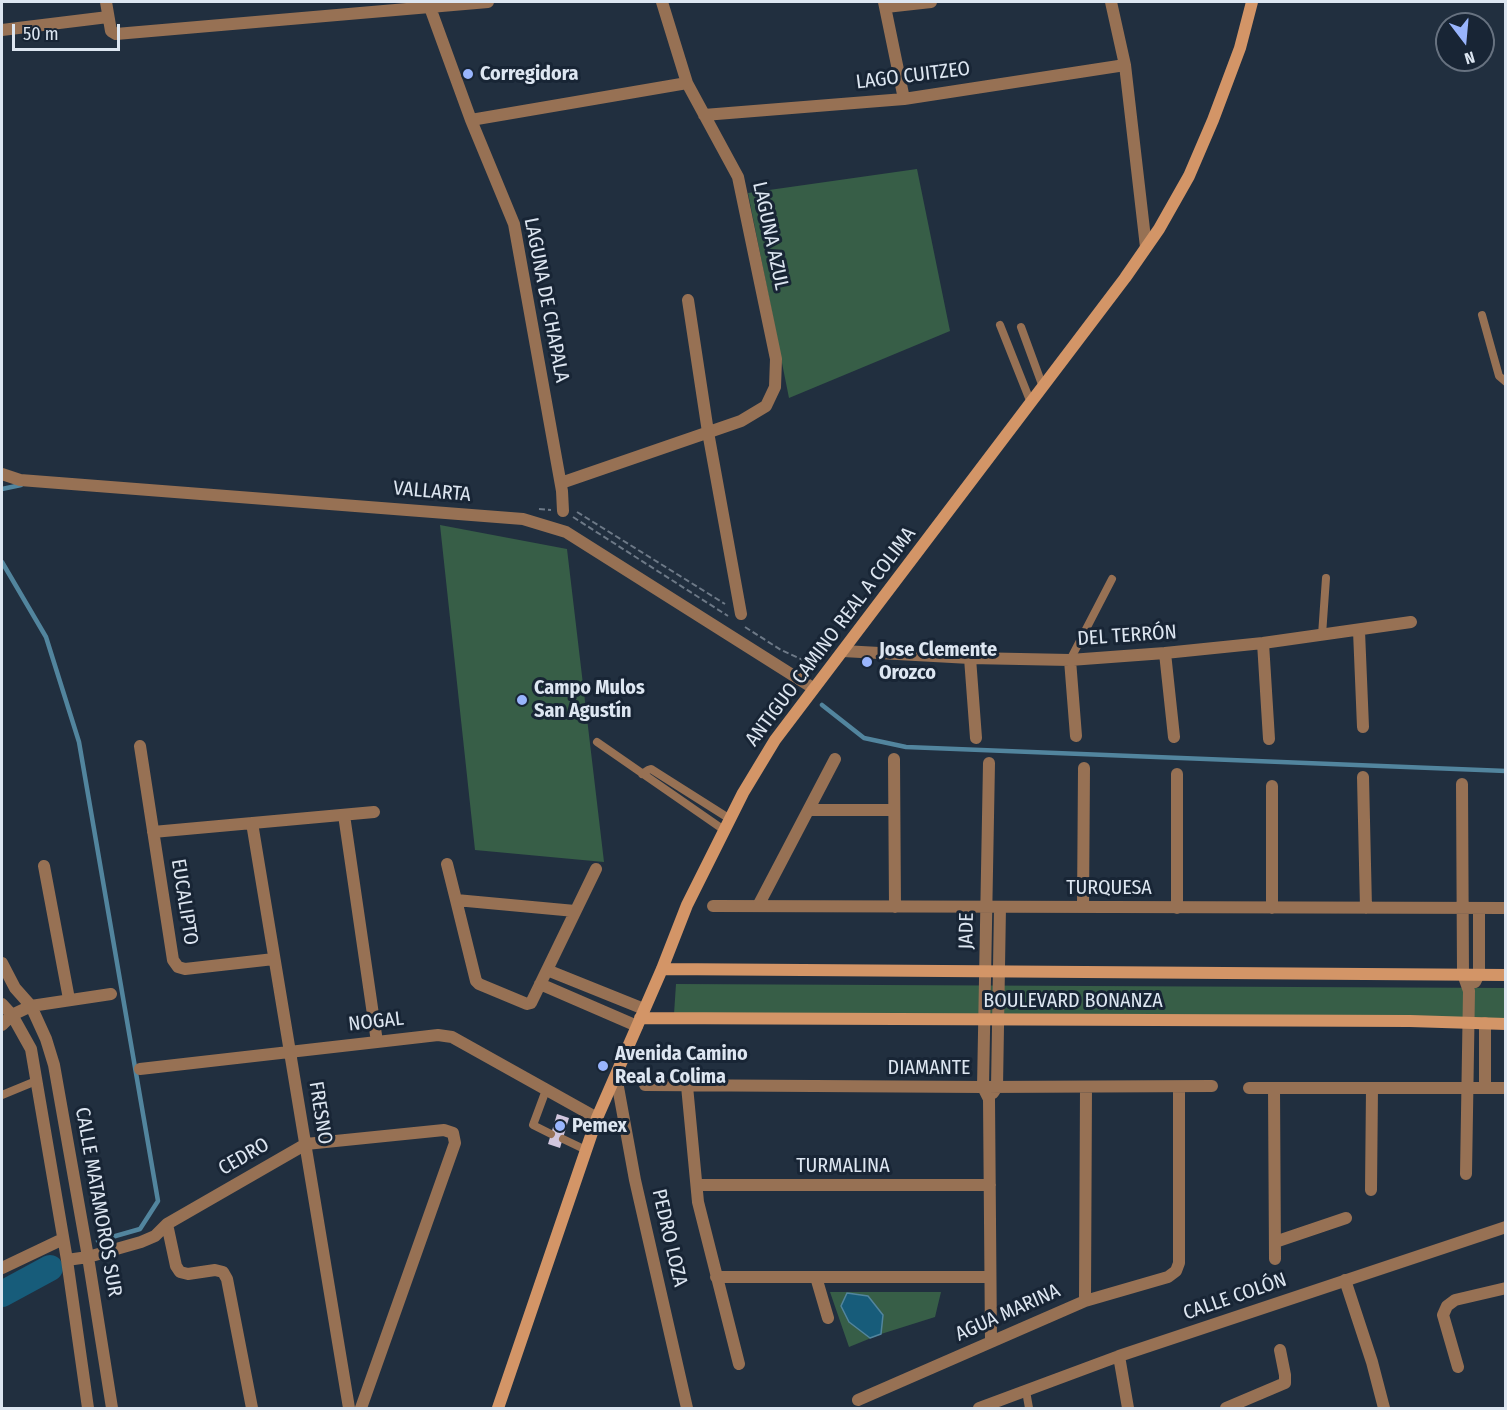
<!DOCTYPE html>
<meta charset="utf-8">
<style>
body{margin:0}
#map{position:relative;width:1507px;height:1410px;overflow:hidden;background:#212f3f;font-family:"Fira Sans Condensed",sans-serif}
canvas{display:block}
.frame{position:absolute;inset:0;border:3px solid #dde6f1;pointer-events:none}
.north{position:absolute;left:1435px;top:12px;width:60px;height:60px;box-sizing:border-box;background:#182535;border:2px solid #677280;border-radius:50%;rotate:164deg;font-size:16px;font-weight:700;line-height:24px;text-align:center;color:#dde6f1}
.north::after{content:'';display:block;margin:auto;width:21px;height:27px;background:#99b5fd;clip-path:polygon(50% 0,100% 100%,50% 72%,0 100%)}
.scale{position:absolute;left:12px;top:24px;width:108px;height:27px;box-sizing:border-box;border:3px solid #dde6f1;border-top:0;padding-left:8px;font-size:18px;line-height:21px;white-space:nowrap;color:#dde6f1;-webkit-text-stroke:4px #182535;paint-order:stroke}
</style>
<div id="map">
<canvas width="1507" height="1410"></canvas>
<div class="frame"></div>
<div class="north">N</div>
<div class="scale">50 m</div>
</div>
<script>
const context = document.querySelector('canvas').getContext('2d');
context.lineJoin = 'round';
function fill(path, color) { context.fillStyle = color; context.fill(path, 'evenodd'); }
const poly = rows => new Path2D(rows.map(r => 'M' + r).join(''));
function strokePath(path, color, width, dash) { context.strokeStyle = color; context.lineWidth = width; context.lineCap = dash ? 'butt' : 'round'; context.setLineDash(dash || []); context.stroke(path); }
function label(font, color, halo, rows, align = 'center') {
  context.font = font + ' "Fira Sans Condensed",sans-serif'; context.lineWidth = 6; context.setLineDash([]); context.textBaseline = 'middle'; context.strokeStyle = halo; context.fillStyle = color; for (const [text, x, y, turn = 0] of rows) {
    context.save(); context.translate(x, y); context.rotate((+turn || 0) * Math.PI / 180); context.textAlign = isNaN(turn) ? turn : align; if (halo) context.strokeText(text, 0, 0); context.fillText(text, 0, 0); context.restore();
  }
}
fill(poly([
 [917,169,950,331,789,398,748,193],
 [440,525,567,549,604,862,475,850],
 [676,984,1506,988,1505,1019,674,1014],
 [830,1292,941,1292,935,1317,881,1334,849,1347]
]), '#375e47');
const water = poly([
 [847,1293,868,1296,883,1315,881,1334,870,1338,849,1322,841,1306,847,1293]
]);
fill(water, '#175c7a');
strokePath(water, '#52859e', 1.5);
strokePath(poly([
 [2,489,21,485],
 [2,562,46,637,79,742,158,1201,140,1229,98,1241],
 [822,705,864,738,906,747,1506,771],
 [50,1268,56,1262]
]), '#52859e', 4.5);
strokePath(poly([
 [2,1294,50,1268]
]), '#175c7a', 26);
fill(poly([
 [557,1114,569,1118,560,1148,548,1144]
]), '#d1c6de');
strokePath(poly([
 [539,509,551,510],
 [577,512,725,604],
 [573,517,728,616],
 [745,627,781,650,816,666]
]), '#6d7987', 2, [6, 3]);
strokePath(poly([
 [1482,315,1499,376,1506,382],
 [1000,325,1031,403],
 [1021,327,1043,387],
 [1322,635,1326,578],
 [1070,660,1112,579],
 [597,742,724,830],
 [642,774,648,770,651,769,730,819],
 [546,1090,533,1125,551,1134],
 [2,1095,36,1081],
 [563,1139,586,1150],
 [1026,1391,1029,1408]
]), '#977154', 8);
strokePath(poly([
 [106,2,111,31,116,34,488,2],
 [428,2,471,120,514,224,562,491,563,511],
 [884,2,904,99],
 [1111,2,1125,65,1146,247],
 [886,7,931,2],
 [2,30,108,17],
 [704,115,904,99,1125,65],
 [471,120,687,83],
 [688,300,708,432,741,614],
 [2,474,20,480,523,519,566,532,813,688],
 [561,483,741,421,766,406,775,387,776,359,738,177,687,83,662,2],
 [1359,631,1363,727],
 [1263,643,1269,739],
 [843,651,970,658,1070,660,1165,653,1263,643,1411,622],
 [1165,653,1174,737],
 [970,658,976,738],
 [1070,660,1076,736],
 [140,746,173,960,178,967,185,969,274,959],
 [894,759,895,907],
 [989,763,983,1087,989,1099,991,1342],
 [1177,774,1177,908],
 [1363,777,1366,908],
 [1462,784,1463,974,1469,991,1466,1174],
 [809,810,894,810],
 [344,815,377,1042],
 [252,823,349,1408],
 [153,832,374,812],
 [447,864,456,900,575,911],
 [44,866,69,999],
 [456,900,476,981,479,984,527,1004,531,1003,596,869],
 [713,906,1506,908],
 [758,906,835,759],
 [1083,907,1084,768],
 [1272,908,1272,786],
 [2,963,15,988,31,1006,46,1039,54,1065,88,1257,112,1408],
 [547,970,644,1009],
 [1475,982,1479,974,1479,908],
 [540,984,637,1026],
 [2,1004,12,1015,31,1049,67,1260,88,1408],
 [2,1025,12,1015,31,1006,111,994],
 [140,1069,377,1042,438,1035,452,1037,597,1118],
 [616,1076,635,1180,687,1408],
 [645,1085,983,1087,1212,1086],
 [687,1086,698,1202,739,1364],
 [1249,1088,1506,1088],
 [1274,1088,1275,1259],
 [1485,1088,1485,1023],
 [993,1093,997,1087,1000,907],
 [697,1185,990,1185],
 [1371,1190,1372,1088],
 [167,1224,176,1266,180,1272,188,1274,215,1270,223,1272,227,1279,252,1408],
 [1275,1242,1346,1218],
 [67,1260,88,1257,141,1242,155,1236,167,1224,306,1144,444,1130,453,1133,455,1143,361,1408],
 [2,1268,63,1239],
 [716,1277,990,1277],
 [816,1277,828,1318],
 [1345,1280,1372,1362,1384,1408],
 [1085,1301,1086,1087],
 [1119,1356,1128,1408],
 [1458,1367,1443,1315,1447,1306,1455,1300,1506,1288],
 [858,1400,1085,1301,1168,1277,1176,1271,1179,1263,1179,1087],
 [979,1408,1119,1356,1506,1227],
 [1226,1408,1285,1383,1285,1375,1280,1350]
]), '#977154', 12);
strokePath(poly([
 [662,969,1506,975],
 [640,1018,1410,1021,1506,1024],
 [498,1408,597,1118,662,969,687,905,743,793,775,740,1125,278,1159,229,1189,176,1213,120,1240,48,1252,2]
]), '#d39567', 12);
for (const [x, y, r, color] of [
 [468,74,6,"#99b5fd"],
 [867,662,6,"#99b5fd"],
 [522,700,6,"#99b5fd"],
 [603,1066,6,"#99b5fd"],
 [560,1126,6,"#99b5fd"]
]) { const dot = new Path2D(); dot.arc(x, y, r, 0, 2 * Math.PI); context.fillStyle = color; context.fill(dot); strokePath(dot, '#182535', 2); }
label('bold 20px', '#dde6f1', '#182535', [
 ["Corregidora",480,74],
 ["Jose Clemente",879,650],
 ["Orozco",879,673],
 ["Campo Mulos",534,688],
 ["San Agustín",534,711],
 ["Avenida Camino",615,1054],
 ["Real a Colima",615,1077],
 ["Pemex",572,1126]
], 'left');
label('20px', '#dde6f1', '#182535', [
 ["LAGO CUITZEO",913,76,-7],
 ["LAGUNA AZUL",770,236,78],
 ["LAGUNA DE CHAPALA",546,300,79],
 ["VALLARTA",432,492,5],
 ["DEL TERRÓN",1127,636,-4],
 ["ANTIGUO CAMINO REAL A COLIMA",831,637,-53],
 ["TURQUESA",1109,888],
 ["EUCALIPTO",184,902,81],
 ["JADE",967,931,-89],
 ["BOULEVARD BONANZA",1073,1001],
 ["NOGAL",376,1022,-6],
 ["DIAMANTE",929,1068],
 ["FRESNO",320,1113,81],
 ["CEDRO",244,1157,-30],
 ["TURMALINA",843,1166],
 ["CALLE MATAMOROS SUR",98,1202,80],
 ["PEDRO LOZA",669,1238,77],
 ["CALLE COLÓN",1235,1297,-19],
 ["AGUA MARINA",1008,1313,-24]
]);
</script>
